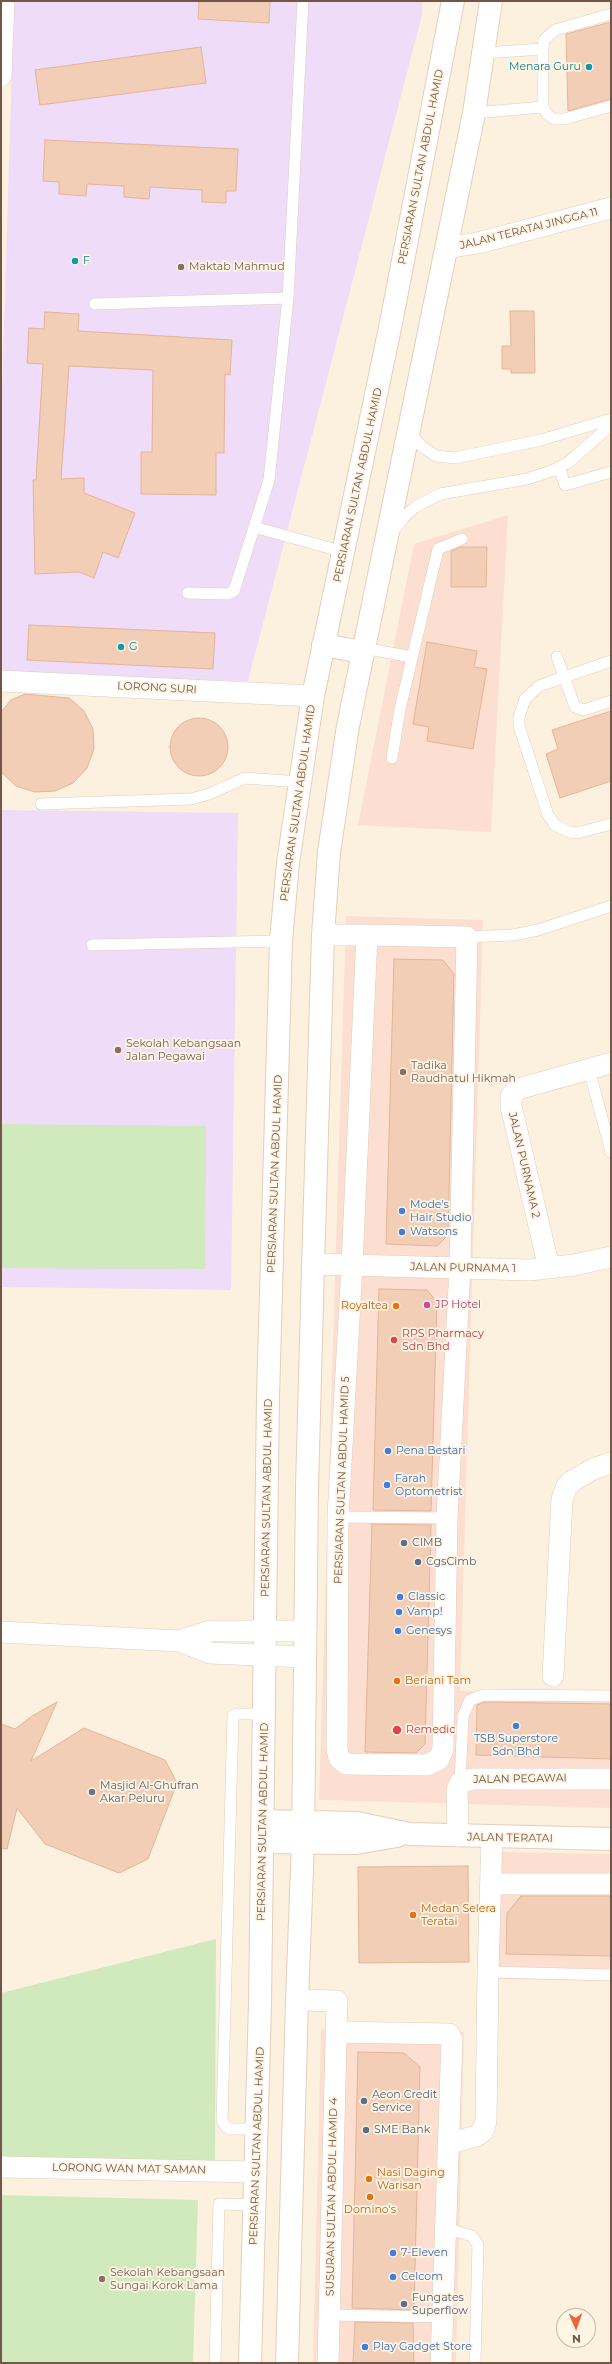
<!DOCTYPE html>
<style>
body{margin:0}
#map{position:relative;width:612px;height:2364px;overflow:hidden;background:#fcf1df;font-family:Montserrat,sans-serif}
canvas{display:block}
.frame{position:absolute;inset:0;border:2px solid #735647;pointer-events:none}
.north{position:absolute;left:556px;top:2308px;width:40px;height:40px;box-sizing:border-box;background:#fff5e5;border:1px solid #c7b5a6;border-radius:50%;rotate:178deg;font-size:11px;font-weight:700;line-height:16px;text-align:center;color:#735647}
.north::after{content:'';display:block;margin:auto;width:14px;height:18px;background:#ea6641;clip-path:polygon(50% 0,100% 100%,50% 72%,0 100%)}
</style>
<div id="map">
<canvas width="612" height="2364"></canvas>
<div class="frame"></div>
<div class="north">N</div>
</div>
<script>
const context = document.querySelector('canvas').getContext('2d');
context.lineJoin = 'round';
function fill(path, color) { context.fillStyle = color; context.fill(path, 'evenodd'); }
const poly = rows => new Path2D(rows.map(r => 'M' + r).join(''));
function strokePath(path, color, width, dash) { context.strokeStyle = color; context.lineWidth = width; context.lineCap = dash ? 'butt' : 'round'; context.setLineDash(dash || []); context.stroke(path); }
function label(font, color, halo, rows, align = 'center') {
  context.font = font + ' Montserrat,sans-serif'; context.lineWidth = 3.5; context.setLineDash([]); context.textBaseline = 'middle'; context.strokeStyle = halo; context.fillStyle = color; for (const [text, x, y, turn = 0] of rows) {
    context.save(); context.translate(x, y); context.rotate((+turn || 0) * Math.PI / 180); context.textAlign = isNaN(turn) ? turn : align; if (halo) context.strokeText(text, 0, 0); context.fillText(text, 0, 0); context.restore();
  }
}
fill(poly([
 [508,515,491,832,358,825,414,544],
 [346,916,483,920,460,1691,611,1695,611,1808,319,1800],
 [500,1852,611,1854,611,1981,497,1979],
 [321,2029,464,2032,456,2363,313,2363]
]), '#fddfd2');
fill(poly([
 [14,1,422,1,422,15,248,681,1,675,1,421],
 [1,810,238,813,231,1290,1,1287]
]), '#eedcf8');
fill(poly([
 [1,1124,206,1126,205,1269,1,1268],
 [216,1939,215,2162,1,2164,1,1993],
 [1,2195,198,2200,193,2363,1,2363]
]), '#d0eabe');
const building = poly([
 [199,1,270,1,269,23,198,19,199,1],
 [611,22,611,99,568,111,566,34,611,22],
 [201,47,206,83,40,105,35,70,201,47],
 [45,140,238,149,236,191,226,191,226,203,202,202,202,190,150,187,149,199,124,197,124,186,87,184,86,196,59,194,59,182,43,181,45,140],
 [510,311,534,311,535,373,511,373,511,369,502,369,502,346,511,346,510,311],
 [45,312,79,314,78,331,232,340,230,375,225,374,224,453,216,453,216,495,141,494,141,452,152,452,153,370,69,366,61,479,84,478,84,493,135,513,118,558,103,552,94,578,79,572,35,574,33,480,36,480,43,364,27,363,29,328,44,329,45,312],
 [461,547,487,547,486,587,451,587,451,551,461,547],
 [29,625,215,633,213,669,27,660,29,625],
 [427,642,477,651,474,667,487,669,473,749,427,741,429,727,413,724,427,642],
 [25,694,69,698,84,711,93,729,94,749,87,768,73,783,55,791,35,792,16,786,1,772,1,712,11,700,25,694],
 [611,711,611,781,560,798,546,754,558,749,552,730,611,711],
 '170 747a29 29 0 1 1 58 0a29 29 0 1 1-58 0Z',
 [394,959,443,960,454,974,448,1235,437,1246,386,1244,394,959],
 [379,1289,427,1290,437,1302,431,1511,373,1510,379,1289],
 [372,1524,431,1525,425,1744,416,1753,365,1752,372,1524],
 [57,1702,31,1761,84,1728,165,1760,177,1783,148,1859,119,1873,45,1844,17,1808,7,1849,1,1848,1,1724,15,1729,32,1716,57,1702],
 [485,1702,611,1704,611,1759,476,1755,477,1705,485,1702],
 [468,1866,469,1962,359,1963,358,1867,468,1866],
 [521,1896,611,1896,611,1956,506,1954,507,1913,521,1896],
 [358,2052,404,2053,420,2067,414,2310,352,2308,358,2052],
 [355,2322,413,2323,414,2363,353,2363,355,2322]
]);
fill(building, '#f2ceb6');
strokePath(building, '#e5b496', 1);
const lane = poly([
 [611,14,555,30,544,40,543,49,543,107,547,114,554,119,564,119,611,106],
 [483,53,543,49],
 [474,113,543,107],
 [95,304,288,298],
 [409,431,421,446,436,456,455,458,541,440,611,419],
 [559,467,565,485,611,472],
 [254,527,344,552],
 [393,532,405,516,415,507,440,494,527,479,554,470,569,462,611,425],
 [188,593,228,594,234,591,269,480,288,298,303,1],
 [364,648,412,657],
 [557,657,575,707,584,710,611,701],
 [611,661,539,686,525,699,519,717,519,726,548,815,555,825,569,832,577,833,611,824],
 [392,758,400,709,438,549,462,539],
 [41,804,191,799,209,794,245,778,300,782],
 [467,937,513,935,538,930,611,906],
 [92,945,281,941],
 [589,1069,611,1152],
 [338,1517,447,1518],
 [460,1783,463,1716,470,1700,484,1695,611,1696],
 [488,1972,611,1975],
 [257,2129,230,2129,226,2127,222,2120,233,1716,237,1714,265,1714],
 [445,2228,472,2236,478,2245,475,2363],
 [329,2315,442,2317],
 [215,2363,219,2204,255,2205]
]);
const street = poly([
 [1,76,4,1],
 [446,248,478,243,611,208],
 [1,681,313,696],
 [323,935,367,935,467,937,460,1268,447,1518,443,1749,439,1759,427,1765,346,1764,339,1758,337,1749,338,1517,352,1265,367,935],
 [313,1264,530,1270,574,1265,611,1257],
 [549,1268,511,1106,511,1096,518,1089,611,1063],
 [1,1632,179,1641,210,1653,305,1657],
 [179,1641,210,1631,306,1631],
 [553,1676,562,1499,567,1486,574,1480,593,1469,611,1463],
 [458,1836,457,1790,460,1783,472,1779,611,1779],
 [491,1884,611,1884],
 [297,2000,337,2001,328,2363],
 [336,2032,449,2034,452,2040,441,2363],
 [448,2144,476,2136,483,2131,486,2121,488,1972,492,1838],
 [1,2167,256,2172]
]);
const secondary = poly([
 [323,645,363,652],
 [263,1821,357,1823,410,1834,611,1839],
 [263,1842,356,1843,397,1836],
 [250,2363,260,2003,268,1397,281,941,288,863,313,696,391,323,453,1],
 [287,2363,297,2000,303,1842,307,1488,313,1266,323,935,329,852,348,726,474,113,491,1]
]);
strokePath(lane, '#e0cdbb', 12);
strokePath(street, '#e0cdbb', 22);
strokePath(secondary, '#e5ceb9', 24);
strokePath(lane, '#fff', 11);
strokePath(street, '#fff', 21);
strokePath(secondary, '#fff', 22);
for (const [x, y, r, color] of [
 [589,67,4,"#0f9aa8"],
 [75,261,4,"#0f9aa8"],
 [181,267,4,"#8d6e63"],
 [121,647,4,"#0f9aa8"],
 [118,1050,4,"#8d6e63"],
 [403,1072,4,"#8d6e63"],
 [402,1211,4,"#3f7fe0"],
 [402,1232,4,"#3f7fe0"],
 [427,1305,4,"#d1479c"],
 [396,1306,4,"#e8710a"],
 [394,1340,4,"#e0444e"],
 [388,1451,4,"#3f7fe0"],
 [387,1485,4,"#3f7fe0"],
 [404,1543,4,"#5c6f8a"],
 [418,1562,4,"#5c6f8a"],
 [400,1597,4,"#3f7fe0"],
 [399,1612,4,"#3f7fe0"],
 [398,1631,4,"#3f7fe0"],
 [397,1681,4,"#e8710a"],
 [516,1726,4,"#3f7fe0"],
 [397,1730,5,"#e0444e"],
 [92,1792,4,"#6b7280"],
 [413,1915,4,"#e8710a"],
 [364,2101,4,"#5c6f8a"],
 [366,2130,4,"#5c6f8a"],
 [369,2179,4,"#e8710a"],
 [370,2197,4,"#e8710a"],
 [393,2253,4,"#3f7fe0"],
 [393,2277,4,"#3f7fe0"],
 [102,2279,4,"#8d6e63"],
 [404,2304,4,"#5c6f8a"],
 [365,2347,4,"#3f7fe0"]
]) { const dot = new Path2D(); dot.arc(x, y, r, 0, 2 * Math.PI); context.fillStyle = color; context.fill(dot); strokePath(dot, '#fff5e5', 1.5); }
label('11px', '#0d838f', '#fff5e5', [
 ["Menara Guru",581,67,"right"],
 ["F",83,261],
 ["G",129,647]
], 'left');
label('11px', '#735647', '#fff5e5', [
 ["PERSIARAN SULTAN ABDUL HAMID",421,167,-79],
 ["JALAN TERATAI JINGGA 11",529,229,-14],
 ["PERSIARAN SULTAN ABDUL HAMID",358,485,-78],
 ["LORONG SURI",157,688,3],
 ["PERSIARAN SULTAN ABDUL HAMID",298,803,-82],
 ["JALAN PURNAMA 2",524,1165,77],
 ["PERSIARAN SULTAN ABDUL HAMID",275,1174,-88],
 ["JALAN PURNAMA 1",463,1268,1],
 ["PERSIARAN SULTAN ABDUL HAMID 5",342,1480,-88],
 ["PERSIARAN SULTAN ABDUL HAMID",267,1498,-89],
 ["JALAN PEGAWAI",520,1779,-1],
 ["PERSIARAN SULTAN ABDUL HAMID",263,1822,-89],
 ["JALAN TERATAI",510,1838,1],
 ["PERSIARAN SULTAN ABDUL HAMID",257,2146,-88],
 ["LORONG WAN MAT SAMAN",129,2169,1],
 ["SUSURAN SULTAN ABDUL HAMID 4",332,2197,-89]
]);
label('11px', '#785e54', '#fff5e5', [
 ["Maktab Mahmud",189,267],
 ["Sekolah Kebangsaan",126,1044],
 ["Jalan Pegawai",126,1057],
 ["Tadika",411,1066],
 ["Raudhatul Hikmah",411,1079],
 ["Sekolah Kebangsaan",110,2273],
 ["Sungai Korok Lama",110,2286]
], 'left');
label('11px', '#366cbe', '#fff5e5', [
 ["Mode's",410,1205],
 ["Hair Studio",410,1218],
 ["Watsons",410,1232],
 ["Pena Bestari",396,1451],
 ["Farah",395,1479],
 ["Optometrist",395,1492],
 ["Classic",408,1597],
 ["Vamp!",407,1612],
 ["Genesys",406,1631],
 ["TSB Superstore",516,1739,"center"],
 ["Sdn Bhd",516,1752,"center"],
 ["7-Eleven",401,2253],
 ["Celcom",401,2277],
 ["Play Gadget Store",373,2347]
], 'left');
label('11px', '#b23c85', '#fff5e5', [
 ["JP Hotel",435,1305]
], 'left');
label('11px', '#c56008', '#fff5e5', [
 ["Royaltea",388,1306,"right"],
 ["Beriani Tam",405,1681],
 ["Medan Selera",421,1909],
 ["Teratai",421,1922],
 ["Nasi Daging",377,2173],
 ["Warisan",377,2186],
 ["Domino's",370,2210,"center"]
], 'left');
label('11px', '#be3a42', '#fff5e5', [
 ["RPS Pharmacy",402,1334],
 ["Sdn Bhd",402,1347],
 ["Remedic",406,1730]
], 'left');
label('11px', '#4e5e75', '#fff5e5', [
 ["CIMB",412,1543],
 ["CgsCimb",426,1562],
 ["Aeon Credit",372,2095],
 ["Service",372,2108],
 ["SME Bank",374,2130],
 ["Fungates",412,2298],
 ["Superflow",412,2311]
], 'left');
label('11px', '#5b616d', '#fff5e5', [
 ["Masjid Al-Ghufran",100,1786],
 ["Akar Peluru",100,1799]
], 'left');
</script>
